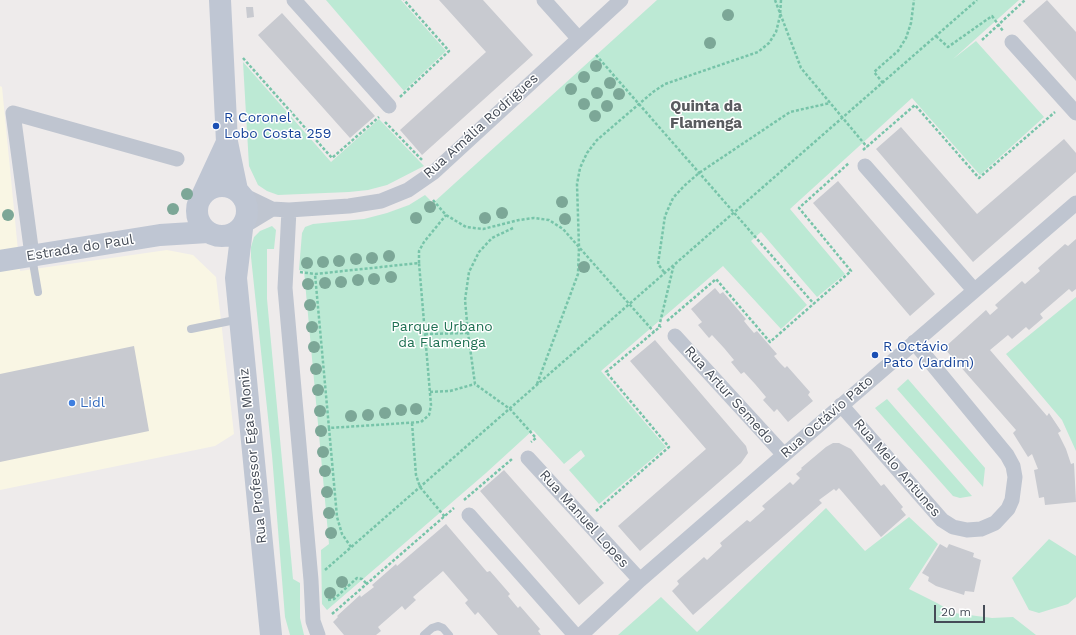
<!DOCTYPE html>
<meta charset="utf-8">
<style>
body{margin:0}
#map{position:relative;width:1076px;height:635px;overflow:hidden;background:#eeebeb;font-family:"Work Sans",sans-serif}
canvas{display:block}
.scale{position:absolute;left:934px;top:605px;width:51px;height:18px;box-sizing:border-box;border:2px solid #454c57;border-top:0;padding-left:5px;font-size:12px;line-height:14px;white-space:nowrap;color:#454c57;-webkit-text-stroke:3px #fff;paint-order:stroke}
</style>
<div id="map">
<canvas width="1076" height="635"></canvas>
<div class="scale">20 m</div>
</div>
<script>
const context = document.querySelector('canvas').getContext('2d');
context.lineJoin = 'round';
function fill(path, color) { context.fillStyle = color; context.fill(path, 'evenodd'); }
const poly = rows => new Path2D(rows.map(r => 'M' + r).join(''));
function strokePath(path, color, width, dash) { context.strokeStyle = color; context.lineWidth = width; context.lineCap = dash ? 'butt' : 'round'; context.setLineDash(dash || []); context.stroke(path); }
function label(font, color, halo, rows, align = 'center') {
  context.font = font + ' "Work Sans",sans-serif'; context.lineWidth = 3; context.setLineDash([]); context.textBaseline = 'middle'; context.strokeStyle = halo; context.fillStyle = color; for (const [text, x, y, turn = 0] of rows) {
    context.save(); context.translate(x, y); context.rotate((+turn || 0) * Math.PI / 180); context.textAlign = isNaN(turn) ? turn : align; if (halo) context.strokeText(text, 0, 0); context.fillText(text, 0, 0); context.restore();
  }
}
fill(poly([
 [0,86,2,87,20,271,167,250,193,255,216,277,234,434,215,446,0,490]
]), '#f9f6e4');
fill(poly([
 [326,0,401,0,446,51,404,91],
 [657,0,1019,0,953,59,976,41,1044,117,980,175,912,98,790,209,845,274,817,297,761,232,751,241,807,305,781,329,723,266,601,371,666,447,599,504,569,470,585,456,581,450,564,464,533,430,486,473,327,610,322,604,321,550,329,544,304,271,299,270,302,233,305,227,313,224,364,219,387,213,409,205,425,195,433,203],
 [243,62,331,162,379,119,424,166,387,185,368,190,349,192,278,195,267,191,258,185,249,166],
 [272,226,276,230,274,249,267,249,267,299,293,579,300,583,300,618,304,635,290,635,285,617,272,455,251,257,251,247,254,237,260,231],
 [1076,297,1076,451,1062,420,1006,354],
 [908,379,985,468,983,487,897,389],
 [887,399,972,496,960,498,953,496,875,408],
 [826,508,865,551,909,517,938,544,909,589,937,603,954,613,992,618,1013,617,1036,635,618,635,661,597,697,632],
 [1049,539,1076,556,1076,597,1068,604,1039,613,1029,610,1012,578]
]), '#bce9d4');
fill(poly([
 [439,0,483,0,533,55,422,155,400,130,486,52],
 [1047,0,1076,32,1076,81,1023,21],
 [246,7,253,7,254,17,247,18],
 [282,13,375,116,350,138,258,35],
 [901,127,977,214,1064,139,1076,153,1076,172,973,262,876,149],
 [838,181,935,294,910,316,813,203],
 [1076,239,1076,289,1072,292,1069,289,1040,314,1043,318,1029,330,1026,327,1012,339,1008,335,990,350,1047,416,1049,413,1061,431,1058,433,1066,449,1071,464,1074,463,1076,502,1045,505,1044,497,1039,498,1034,470,1038,469,1032,454,1028,457,1013,433,1016,430,944,348,986,310,990,315,998,308,995,305,1022,281,1025,284,1040,271,1038,268,1065,244,1068,246],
 [715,288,720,294,723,292,746,319,744,321,748,326,754,333,757,331,777,354,774,356,780,363,785,368,787,366,810,392,808,395,813,401,788,422,777,409,774,412,763,400,766,397,755,384,744,372,741,374,731,362,734,360,724,348,712,335,709,338,698,325,702,322,691,309],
 [655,340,746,446,748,453,741,463,640,551,618,526,706,449,630,361],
 [134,346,149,431,0,462,0,374],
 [833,443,839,443,851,449,881,486,884,484,903,507,901,509,906,515,881,537,839,488,836,491,834,489,819,500,822,503,693,615,672,591,679,584,677,581,704,557,707,560,722,546,720,543,747,520,750,522,765,509,762,506,790,482,793,485,800,478,796,474,802,469,801,468,826,447],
 [504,470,604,583,579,605,480,491],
 [446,524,487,572,490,571,510,594,508,596,518,608,520,606,540,629,538,631,541,635,498,635,478,612,475,615,465,603,468,600,443,571,413,597,416,600,405,610,402,606,378,627,381,631,376,635,344,635,333,622,338,617,337,616,360,595,361,597,374,587,372,585,396,564,397,566],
 [940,544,947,548,949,544,974,553,973,557,981,560,974,592,965,591,964,595,936,586,928,581,929,577,922,573]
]), '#c8cad0');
strokePath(poly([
 [775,0,801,68,867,147],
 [936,36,948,47,992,16,1003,31],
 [982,40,1025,0],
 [596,55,814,304],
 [243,58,332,158,379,117],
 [883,83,874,72,898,51,906,38,911,23,914,0],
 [400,97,449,51,404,0],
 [385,122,423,161],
 [863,150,915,105,979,178,1055,112],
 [433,200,446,215,466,227,483,229,519,220,534,218,549,220,563,229,654,332],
 [513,228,492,238,479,252,469,272,465,300,468,333,475,384,510,409,536,438,531,442],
 [419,263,419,251,424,242,446,215],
 [300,272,315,274,419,263,431,405,429,415,421,422,329,428,315,274],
 [664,272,658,264,665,216,673,198,684,186,699,173,790,112,830,103],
 [667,321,716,279,770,342,851,271,799,208,849,163],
 [659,327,674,264],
 [425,334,468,333],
 [537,384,578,274,579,247,577,184,580,168,587,153,597,140,653,92,665,84,758,52,769,43,776,32,780,16,781,0],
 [430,392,450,391,475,384],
 [412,423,416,475,420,487,445,517],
 [329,428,337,517,342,534,351,547],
 [464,500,512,459],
 [596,511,669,447,606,372,661,326],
 [325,570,977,0],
 [328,600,334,599,357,578,362,579,367,584],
 [332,614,454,508]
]), '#77c4a9', 2.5, [3, 2]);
strokePath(poly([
 [32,257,38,292],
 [191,329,240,319],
 [424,635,432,628,438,626,443,628,449,635]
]), '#bfc5d0', 8);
strokePath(poly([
 [294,0,389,106],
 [544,0,578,38],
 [1012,42,1076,113],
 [865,166,974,290],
 [243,195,272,209,289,210,349,206,381,201,408,190,434,172,621,0],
 [289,210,285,288,311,580,313,621,318,635],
 [244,226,272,209],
 [32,255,13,113,177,159],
 [675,336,784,455],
 [841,405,942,520,953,527,967,530,981,529,995,523,1008,509,1012,500,1015,477,1013,466,1007,455,914,342],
 [528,458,640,580],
 [469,515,575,635],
 [581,635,640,580,784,455,1076,203]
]), '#bfc5d0', 15);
strokePath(poly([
 [220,0,227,142,237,190],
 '197 211a25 25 0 1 1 50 0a25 25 0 1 1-50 0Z',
 [202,196,227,142],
 [242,229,236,278,271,635],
 [0,261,160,235,208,232]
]), '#bfc6d3', 22);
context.fillStyle = '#7ca797';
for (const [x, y] of [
 [728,15],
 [710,43],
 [596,66],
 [584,77],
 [610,83],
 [571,89],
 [597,93],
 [619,94],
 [584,104],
 [607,106],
 [595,116],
 [187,194],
 [562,202],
 [430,207],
 [173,209],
 [502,213],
 [8,215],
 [416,218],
 [485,218],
 [565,219],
 [389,256],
 [372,258],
 [356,259],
 [339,261],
 [323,262],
 [307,263],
 [584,267],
 [391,277],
 [374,279],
 [358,280],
 [341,282],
 [325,283],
 [308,284],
 [310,305],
 [312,327],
 [314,347],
 [316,369],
 [318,390],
 [416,409],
 [401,410],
 [320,411],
 [385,413],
 [368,415],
 [351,416],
 [321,431],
 [323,452],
 [325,471],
 [327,492],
 [329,513],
 [331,533],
 [342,582],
 [330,593]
]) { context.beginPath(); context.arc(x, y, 6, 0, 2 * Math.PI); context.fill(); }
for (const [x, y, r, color] of [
 [216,126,4,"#1a4fb4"],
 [875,355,4,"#1a4fb4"],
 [72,403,4,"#3f7fe0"]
]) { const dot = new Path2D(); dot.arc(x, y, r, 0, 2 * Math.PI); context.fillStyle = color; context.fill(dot); strokePath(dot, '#fff', 1.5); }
label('14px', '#164399', '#fff', [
 ["R Coronel",224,118],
 ["Lobo Costa 259",224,134],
 ["R Octávio",883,347],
 ["Pato (Jardim)",883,363]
], 'left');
label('14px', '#454c57', '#fff', [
 ["Rua Amália Rodrigues",481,126,-42],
 ["Estrada do Paul",80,248,-9],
 ["Rua Artur Semedo",729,395,48],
 ["Rua Octávio Pato",827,417,-41],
 ["Rua Professor Egas Moniz",253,456,-96],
 ["Rua Melo Antunes",897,468,49],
 ["Rua Manuel Lopes",584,519,48]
]);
label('14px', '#1e7052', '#fff', [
 ["Parque Urbano",442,327],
 ["da Flamenga",442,343]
]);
label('14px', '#366cbe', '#fff', [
 ["Lidl",80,403]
], 'left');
label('bold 15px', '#595b5f', '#fff', [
 ["Quinta da",706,107],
 ["Flamenga",706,124]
]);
</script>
